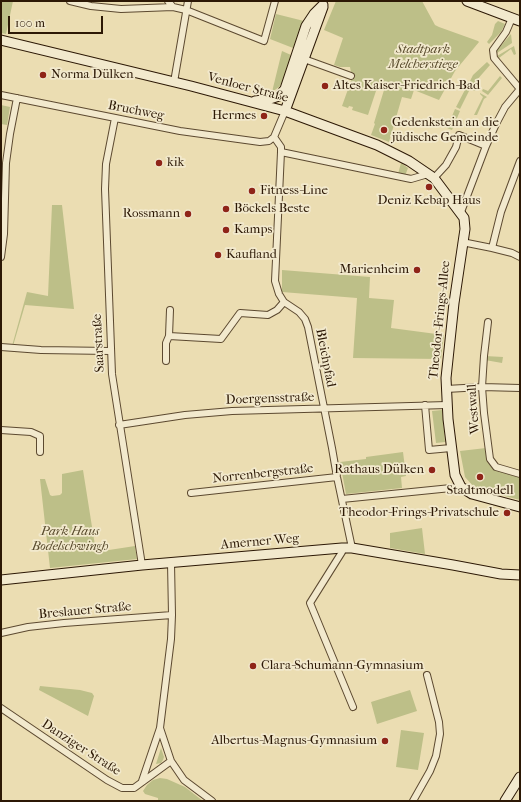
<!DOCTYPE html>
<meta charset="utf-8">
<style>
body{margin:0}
#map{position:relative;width:521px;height:802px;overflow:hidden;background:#ebddb2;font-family:"IM FELL French Canon",serif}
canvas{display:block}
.frame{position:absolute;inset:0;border:2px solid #2c1805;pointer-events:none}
.scale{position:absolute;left:8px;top:16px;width:95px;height:18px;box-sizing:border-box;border:2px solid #2c1805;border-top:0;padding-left:5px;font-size:12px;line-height:14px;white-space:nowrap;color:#2c1805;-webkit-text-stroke:3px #f2e9cd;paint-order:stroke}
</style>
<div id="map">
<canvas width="521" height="802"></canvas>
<div class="frame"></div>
<div class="scale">100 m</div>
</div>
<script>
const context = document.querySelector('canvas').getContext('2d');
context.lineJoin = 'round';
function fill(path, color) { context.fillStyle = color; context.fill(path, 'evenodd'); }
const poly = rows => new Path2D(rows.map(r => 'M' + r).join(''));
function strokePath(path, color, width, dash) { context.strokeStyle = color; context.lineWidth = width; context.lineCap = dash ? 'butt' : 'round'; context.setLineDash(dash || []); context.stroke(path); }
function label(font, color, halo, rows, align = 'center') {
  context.font = font + ' "IM FELL French Canon",serif'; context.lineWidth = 3.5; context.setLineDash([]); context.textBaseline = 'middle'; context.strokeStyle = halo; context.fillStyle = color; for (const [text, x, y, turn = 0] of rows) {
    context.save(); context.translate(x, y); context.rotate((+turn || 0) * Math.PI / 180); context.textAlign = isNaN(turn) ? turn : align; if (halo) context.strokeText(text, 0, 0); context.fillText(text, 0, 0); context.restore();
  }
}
fill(poly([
 [1,1,13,1,6,34,1,33],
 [336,1,422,1,435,25,439,27,478,41,479,42,455,71,439,100,414,90,411,99,402,97,389,142,371,135,375,124,374,123,384,90,377,88,368,115,352,110,353,107,349,106,348,108,342,106,352,78,350,67,340,67,334,65,343,38,324,30],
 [276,14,304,21,293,48,270,39],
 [498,21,505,24,501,32,489,44,487,42,492,35,495,24],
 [511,34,512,43,497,53,497,50],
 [514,46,516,54,514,55,511,49,499,58,501,62,499,61,497,56],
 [282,51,291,55,283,81,279,87,272,92],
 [487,62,490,65,476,81,478,86,477,87,470,81,473,75],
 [500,76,502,78,488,95,482,91,483,89,488,91],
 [468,84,476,89,475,91,470,89,460,109,456,107],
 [480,93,487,97,484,99,477,115,474,115,483,97,480,94],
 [1,105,10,107,7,125,1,124],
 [455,109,460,111,452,130,447,128],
 [401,163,408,168,405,176,398,174],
 [52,205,62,205,74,309,25,305,13,346,12,346,27,292,48,296],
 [282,270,370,277,369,298,394,300,391,328,444,335,441,359,353,358,357,298,282,292],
 [485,356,503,357,502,363,485,360],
 [442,410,445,442,436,443,432,411],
 [486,448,488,463,491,464,492,467,520,475,520,500,478,489,473,486,465,477,460,451],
 [403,452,406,476,401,477,402,488,346,494,340,462,366,459,366,457],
 [83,470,96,552,135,546,137,559,50,568,40,479,45,479,50,495,52,496,60,495,62,493,62,474],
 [422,528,425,554,390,548,390,533],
 [40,686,80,690,92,693,94,696,88,716,39,690],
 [410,690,417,711,377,724,371,702],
 [401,730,424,733,418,770,396,767],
 [161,748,164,757,163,760,161,763,156,764],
 [160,778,167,779,185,787,203,801,158,801,158,798,145,794,143,791,147,785,153,780]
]), '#bdbf88');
const minor = poly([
 [70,1,91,6,121,9,173,7],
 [168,1,173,7,186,10,264,41,275,1],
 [512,18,506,32,493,50,494,58,520,89],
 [304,59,351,76],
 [174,82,188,1],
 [1,95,180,131,260,142,269,141,274,137,285,111],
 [115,118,106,164,105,189,112,374,142,565],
 [274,137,281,147,281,152,275,281,279,294,284,302,299,312,305,319,308,327,332,448,337,477,352,548],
 [281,152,411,179,428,174],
 [434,178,446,165,456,147,459,135,486,146],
 [461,212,486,146,496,124,505,107,520,89],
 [462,242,492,248,512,253,520,257],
 [492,248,501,212,520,161],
 [1,257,4,234,6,163,10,134,17,98],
 [488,322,484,356,482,387,484,413,490,459,496,467,520,474],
 [169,336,221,339,240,313,268,315,277,310,284,302],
 [1,347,41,350,110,351],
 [166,361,166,343,169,336,170,310],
 [446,389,482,387,520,388],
 [425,405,429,450,451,448],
 [119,425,185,415,232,411,447,405],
 [1,430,31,432,40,436,40,452],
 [191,493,337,477],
 [342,499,461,487],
 [342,548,342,552,310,603,353,707],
 [171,563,172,615,171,639,160,728,171,761,184,780,212,801],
 [1,633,28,627,64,623,172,615],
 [1,708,107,780,122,788,134,788,171,761],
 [142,781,160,728],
 [413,801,430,771,436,756,440,734,439,722,427,675]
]);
const secondary = poly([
 [467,1,520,21],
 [1,40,191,86,285,111,377,145,409,161,434,178,464,218,465,229,454,303,446,378,448,419,455,475,461,487,472,494,520,507],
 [255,101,270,99,279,96,285,89,306,26,314,14,323,5],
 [285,111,323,7],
 [1,580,142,565,342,548,352,548,453,565,501,574,520,575],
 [505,801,520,777]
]);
strokePath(minor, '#5c4930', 8);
strokePath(secondary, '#2c1805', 11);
strokePath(minor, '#f2e9cd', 6);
strokePath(secondary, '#f2e9cd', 9);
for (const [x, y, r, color] of [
 [43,75,4,"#8f2418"],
 [325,86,4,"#8f2418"],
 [264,116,4,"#8f2418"],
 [384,130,4,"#8f2418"],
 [159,163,4,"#8f2418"],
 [429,187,4,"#8f2418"],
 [252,191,4,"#8f2418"],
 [226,209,4,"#8f2418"],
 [188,214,4,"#8f2418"],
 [226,230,4,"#8f2418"],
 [218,255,4,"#8f2418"],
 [417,270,4,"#8f2418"],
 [432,470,4,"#8f2418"],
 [480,477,4,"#8f2418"],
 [507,513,4,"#8f2418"],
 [253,666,4,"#8f2418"],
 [385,741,4,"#8f2418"]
]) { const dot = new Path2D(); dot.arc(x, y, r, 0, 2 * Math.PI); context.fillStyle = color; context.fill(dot); strokePath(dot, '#f2e9cd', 1.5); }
label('italic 13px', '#584a2c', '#f2e9cd', [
 ["Stadtpark",423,50],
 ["Melcherstiege",423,65],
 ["Park Haus",70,532],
 ["Bodelschwingh",70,547]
]);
label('13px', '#2c1805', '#f2e9cd', [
 ["Norma Dülken",51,75],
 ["Altes Kaiser-Friedrich-Bad",333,86],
 ["Hermes",256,116,"right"],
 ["Gedenkstein an die",392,123],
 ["jüdische Gemeinde",392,138],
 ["kik",167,163],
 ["Fitness-Line",260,191],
 ["Deniz Kebap Haus",429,201,"center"],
 ["Böckels Beste",234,209],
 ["Rossmann",180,214,"right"],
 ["Kamps",234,230],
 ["Kaufland",226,255],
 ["Marienheim",409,270,"right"],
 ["Rathaus Dülken",424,470,"right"],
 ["Stadtmodell",480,491,"center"],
 ["Theodor-Frings-Privatschule",499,513,"right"],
 ["Clara-Schumann-Gymnasium",261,666],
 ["Albertus-Magnus-Gymnasium",377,741,"right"]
], 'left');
label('13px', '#2c1805', '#f2e9cd', [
 ["Venloer Straße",248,88,15],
 ["Bruchweg",136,111,11],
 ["Theodor-Frings-Allee",440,320,-84],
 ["Saarstraße",99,343,-93],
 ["Bleichpfad",325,358,79],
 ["Doergensstraße",270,399,-2],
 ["Westwall",474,409,-94],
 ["Norrenbergstraße",263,474,-6],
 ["Amerner Weg",260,542,-5],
 ["Breslauer Straße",85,611,-5],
 ["Danziger Straße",81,748,33]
]);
</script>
